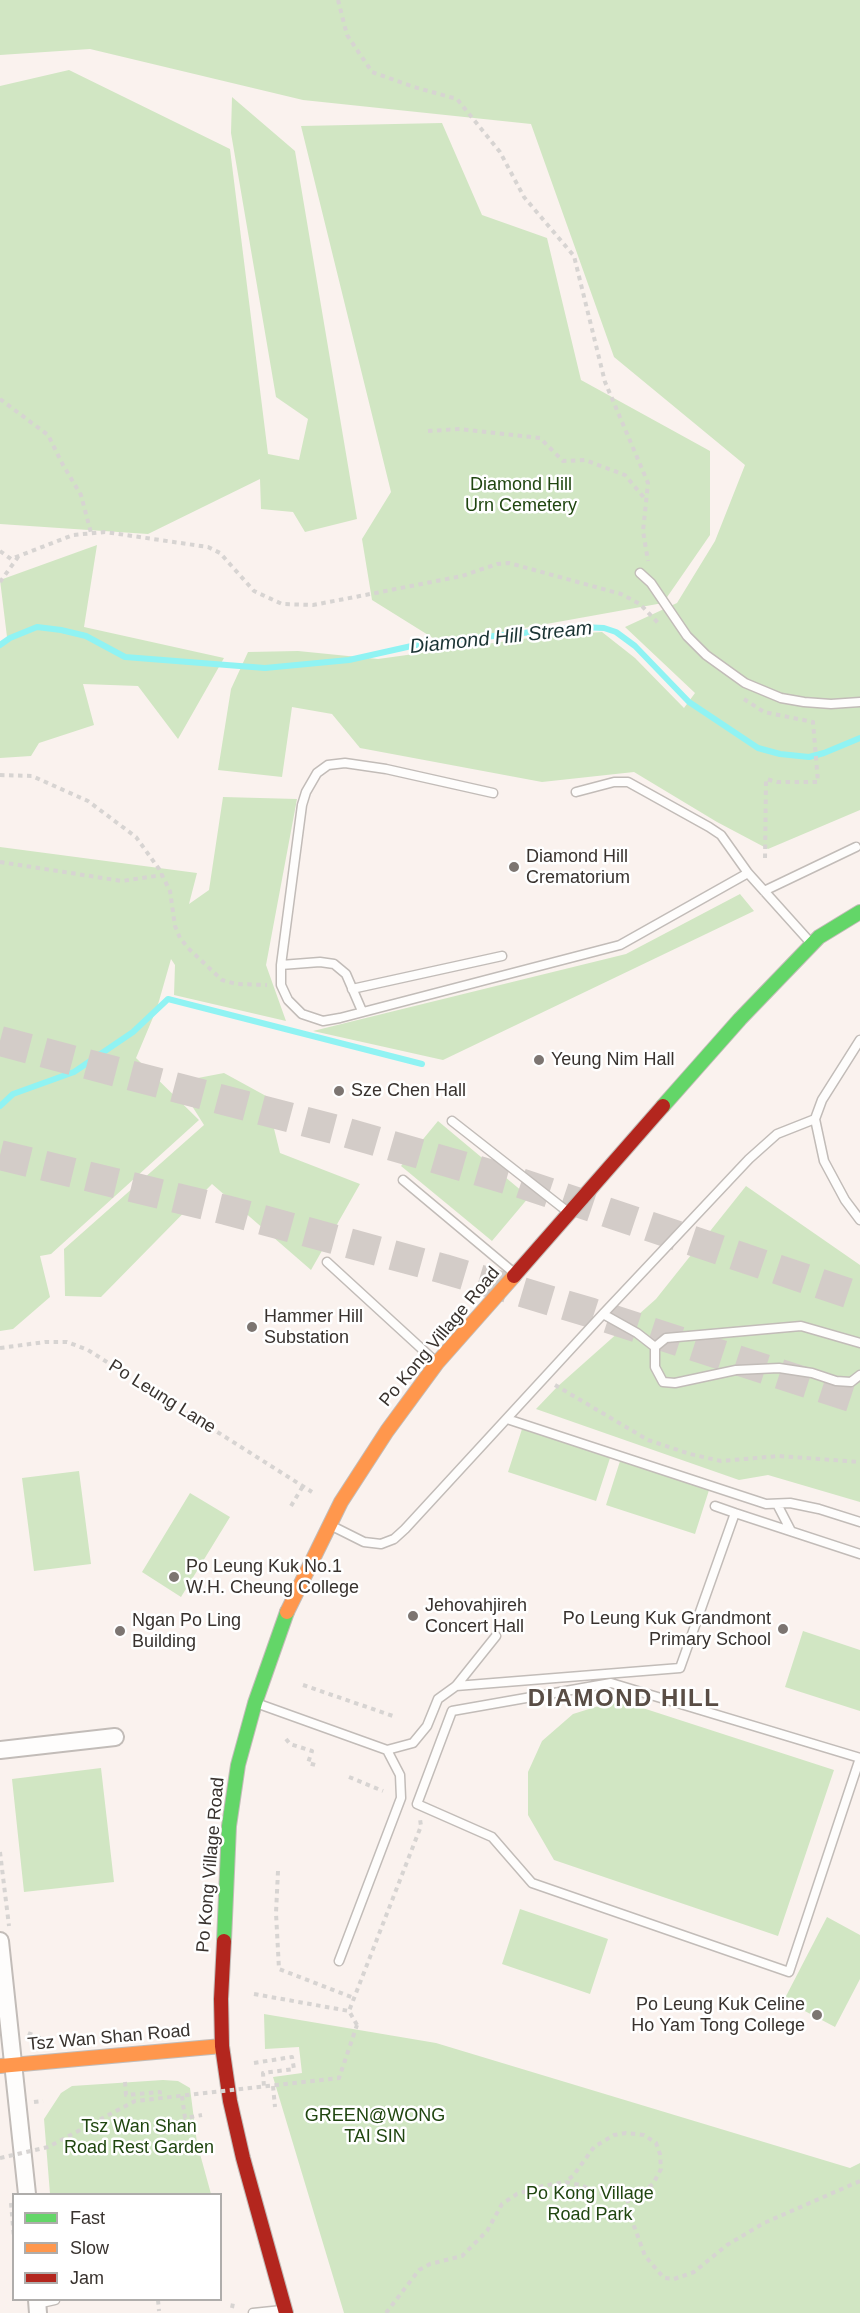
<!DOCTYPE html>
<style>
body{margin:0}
#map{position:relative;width:860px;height:2313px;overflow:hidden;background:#faf2ee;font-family:Arial,sans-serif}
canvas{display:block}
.legend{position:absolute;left:12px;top:2193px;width:210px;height:108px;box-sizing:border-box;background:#fff;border:2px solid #afadab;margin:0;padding:8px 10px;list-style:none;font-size:18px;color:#38322e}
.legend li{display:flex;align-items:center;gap:12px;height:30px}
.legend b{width:30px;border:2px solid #afadab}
</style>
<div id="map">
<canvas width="860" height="2313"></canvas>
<ul class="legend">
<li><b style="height:8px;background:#63d668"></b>Fast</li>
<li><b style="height:8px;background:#ff974d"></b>Slow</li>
<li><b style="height:8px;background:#b3261e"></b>Jam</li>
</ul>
</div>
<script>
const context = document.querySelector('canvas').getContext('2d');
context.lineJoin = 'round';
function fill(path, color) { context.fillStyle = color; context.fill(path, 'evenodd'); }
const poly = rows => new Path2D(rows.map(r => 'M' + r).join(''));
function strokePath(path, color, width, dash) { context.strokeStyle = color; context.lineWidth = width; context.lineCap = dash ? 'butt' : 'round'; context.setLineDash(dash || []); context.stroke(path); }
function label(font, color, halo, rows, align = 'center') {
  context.font = font + ' Arial,sans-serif'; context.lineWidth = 5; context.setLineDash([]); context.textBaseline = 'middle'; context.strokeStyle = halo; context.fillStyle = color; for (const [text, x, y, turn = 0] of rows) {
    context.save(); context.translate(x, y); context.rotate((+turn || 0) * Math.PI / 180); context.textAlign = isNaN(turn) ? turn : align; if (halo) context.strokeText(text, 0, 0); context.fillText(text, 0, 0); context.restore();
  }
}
fill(poly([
 [0,0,860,0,860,810,768,849,717,822,634,772,542,782,360,748,332,714,292,707,282,777,218,770,231,689,248,652,298,651,378,659,544,636,602,632,635,658,684,708,695,693,625,627,677,603,715,541,745,465,614,357,531,124,303,100,90,49,0,55],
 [69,70,230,149,268,454,299,460,308,419,276,397,231,133,232,97,295,151,357,519,305,532,293,512,261,509,260,479,148,534,0,524,0,86],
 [442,123,482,215,547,238,581,380,710,451,710,535,663,603,441,643,372,600,362,539,391,492,301,126],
 [97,545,84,627,224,658,178,739,138,686,83,684,94,725,39,743,31,756,0,758,0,645,7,637,0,580],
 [223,797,297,799,266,965,286,1021,174,995,175,965,171,959,157,1008,136,1058,199,1120,51,1254,40,1256,50,1297,13,1329,0,1331,0,847,197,873,189,904,209,890],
 [740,894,754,911,443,1060,313,1031,626,954],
 [224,1073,266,1096,280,1153,360,1184,311,1270,212,1184,101,1297,65,1296,64,1249,204,1125,177,1082],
 [438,1121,529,1197,492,1241,401,1166],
 [746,1186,860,1265,860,1502,768,1475,739,1480,536,1409,557,1387,656,1299],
 [523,1426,611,1455,596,1501,508,1472],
 [621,1458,710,1487,695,1534,606,1505],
 [79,1471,91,1564,34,1571,22,1478],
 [190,1493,230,1517,181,1597,142,1572],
 [803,1631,860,1650,860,1711,785,1687],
 [618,1700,834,1770,778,1936,554,1860,528,1815,528,1772,542,1741,573,1714],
 [101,1768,114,1882,24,1892,12,1779],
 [520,1909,608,1939,590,1994,502,1964],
 [827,1917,860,1935,860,1979,835,2027,784,2000],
 [264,2014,436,2043,850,2168,860,2163,860,2313,344,2313,273,2077,302,2073,299,2047,265,2049],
 [163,2080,178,2081,190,2088,197,2143,211,2194,50,2194,44,2119,61,2093,72,2086]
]), '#d1e6c3');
strokePath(poly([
 [0,645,10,638,37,627,61,630,86,636,125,657,265,668,349,660,425,643,581,627,604,628,616,632,635,646,689,702,758,748,780,754,809,757,824,753,860,738],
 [0,1106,13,1094,74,1072,133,1032,168,999,422,1064]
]), '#90f3f3', 6);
strokePath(poly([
 [0,1041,341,1131,520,1183,860,1297],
 [0,1155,226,1210,444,1269,592,1313,860,1400]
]), '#d3ccc8', 30, [30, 15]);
const lane = poly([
 [640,573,651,583,687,636,706,655,745,683,781,698,804,702,831,704,860,702],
 [576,792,614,782,628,782,709,827,721,835,748,873,810,942],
 [493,793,386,769,345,763,328,765,317,773,306,792,302,805,281,965,281,985,288,1000,302,1014,323,1021,340,1018,620,945,748,873],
 [764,891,856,847],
 [281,965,320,962,334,964,346,974,362,1011],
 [352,989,502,956],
 [860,1040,822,1100,815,1119,824,1161,845,1200,860,1220],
 [452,1121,568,1212],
 [403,1180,513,1272],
 [327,1262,435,1361],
 [603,1314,637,1333,655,1347],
 [860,1343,801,1326,666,1338,655,1347,655,1367,663,1382,675,1383,736,1370,779,1368,812,1373,836,1381,851,1382,860,1375],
 [507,1419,766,1504,790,1503,819,1509,860,1522],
 [777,1504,791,1531],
 [715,1506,735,1513],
 [332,1526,364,1542,381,1544,394,1539,405,1529,603,1314,749,1159,777,1134,815,1119],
 [456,1686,680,1668,735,1513,860,1554],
 [256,1703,387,1750,400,1775,401,1798,339,1961],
 [387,1750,413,1743,427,1726,438,1699,456,1686,496,1636],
 [860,1758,611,1683,452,1711,417,1804,492,1837,532,1883,789,1972,860,1758],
 [37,2304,55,2300],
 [253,2313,282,2310]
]);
const street = poly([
 [0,1750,115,1737],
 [0,1941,27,2194],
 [37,2300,38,2313]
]);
const fast = poly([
 [663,1106,740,1019,819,937,860,912],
 [224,1941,229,1826,238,1765,255,1703,287,1612]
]);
const slow = poly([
 [287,1612,341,1502,387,1431,437,1363,514,1276],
 [0,2066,222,2046]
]);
const jam = poly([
 [514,1276,663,1106],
 [224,1941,221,1999,222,2046,230,2101,243,2158,286,2313]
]);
strokePath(lane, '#c2bcb8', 11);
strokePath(street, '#c2bcb8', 20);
strokePath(fast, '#c2bcb8', 16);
strokePath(slow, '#c2bcb8', 16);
strokePath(jam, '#c2bcb8', 16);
strokePath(poly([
 [338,0,347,35,372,72,414,87,457,99,500,152,524,197,574,256,605,382,648,483,643,531,648,561],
 [0,399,48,435,63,465,81,495,91,533],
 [428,431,460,429,540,438,563,461,585,460,625,475,646,500],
 [0,551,11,559,73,535,105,532,208,547,220,553,254,591,282,604,313,605,355,597,462,576,497,564,509,563,621,594,640,604,660,625],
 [0,582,18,557],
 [744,699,764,712,813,722,818,782,777,782,766,779,765,860],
 [0,775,32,776,88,801,136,837,159,869,170,891,175,926,180,938,188,948,222,980,236,984,267,985],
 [0,862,122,881,162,875],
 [0,1348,45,1342,67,1342,88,1350,312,1492],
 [555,1385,648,1440,690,1454,721,1461,779,1456,860,1462],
 [291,1506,303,1486],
 [303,1685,396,1717],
 [286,1739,290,1744,312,1751,308,1763,319,1766],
 [349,1777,383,1791],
 [0,1852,9,1926],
 [278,1871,276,1913,279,1969,354,1998],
 [254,1994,349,2011],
 [357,2025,349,2011,421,1826,420,1819],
 [28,2033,43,2039],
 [254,2063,292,2057,294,2069,263,2073,264,2087],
 [125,2082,126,2095,160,2092,160,2098],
 [273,2086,275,2107],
 [182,2096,185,2118,202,2115],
 [34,2102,43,2101],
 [627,2199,634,2226,645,2256,664,2278,674,2279,694,2272,727,2245,764,2223,860,2181],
 [11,2203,14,2238],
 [158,2300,159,2311],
 [232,2308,233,2303],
 [386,2313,419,2270,430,2264,462,2256,487,2231,502,2204,517,2194,543,2186,565,2182,580,2185,614,2199,627,2199,639,2195,653,2184,661,2169,660,2154,656,2143,644,2135,626,2133,614,2135,594,2147,573,2176,565,2182]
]), '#d7d4d2', 4, [4.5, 4.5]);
strokePath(lane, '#fefdfc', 8);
strokePath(street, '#fefdfc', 16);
strokePath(fast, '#63d668', 14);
strokePath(slow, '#ff974d', 14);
strokePath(jam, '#b3261e', 14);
strokePath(poly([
 [0,2158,48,2147,135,2101,339,2078,357,2025]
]), '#d7d4d2', 4, [4.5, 4.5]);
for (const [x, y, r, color] of [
 [514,867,6,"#7c7571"],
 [539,1060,6,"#7c7571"],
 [339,1091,6,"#7c7571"],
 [252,1327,6,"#7c7571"],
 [174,1577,6,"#7c7571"],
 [413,1616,6,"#7c7571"],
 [783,1629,6,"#7c7571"],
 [120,1631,6,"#7c7571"],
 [817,2015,6,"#7c7571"]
]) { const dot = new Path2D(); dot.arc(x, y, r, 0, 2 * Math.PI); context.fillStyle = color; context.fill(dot); strokePath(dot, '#fff', 2); }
label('18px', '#204610', '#fff', [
 ["Diamond Hill",521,485],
 ["Urn Cemetery",521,506],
 ["GREEN@WONG",375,2116],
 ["TAI SIN",375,2137],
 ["Tsz Wan Shan",139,2127],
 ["Road Rest Garden",139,2148],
 ["Po Kong Village",590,2194],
 ["Road Park",590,2215]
]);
label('18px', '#38322e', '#fff', [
 ["Diamond Hill",526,857],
 ["Crematorium",526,878],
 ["Yeung Nim Hall",551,1060],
 ["Sze Chen Hall",351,1091],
 ["Hammer Hill",264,1317],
 ["Substation",264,1338],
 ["Po Leung Kuk No.1",186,1567],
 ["W.H. Cheung College",186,1588],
 ["Jehovahjireh",425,1606],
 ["Concert Hall",425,1627],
 ["Po Leung Kuk Grandmont",771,1619,"right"],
 ["Primary School",771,1640,"right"],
 ["Ngan Po Ling",132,1621],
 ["Building",132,1642],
 ["Po Leung Kuk Celine",805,2005,"right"],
 ["Ho Yam Tong College",805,2026,"right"]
], 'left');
label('18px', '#38322e', '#fff', [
 ["Po Kong Village Road",440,1337,-50],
 ["Po Leung Lane",162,1397,32],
 ["Po Kong Village Road",211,1865,-85],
 ["Tsz Wan Shan Road",109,2038,-5]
]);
label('italic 20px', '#1b3434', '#fff', [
 ["Diamond Hill Stream",501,638,-6]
]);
context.letterSpacing = '1.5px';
label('bold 24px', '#594d45', '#fff', [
 ["DIAMOND HILL",624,1699]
]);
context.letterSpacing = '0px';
</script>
